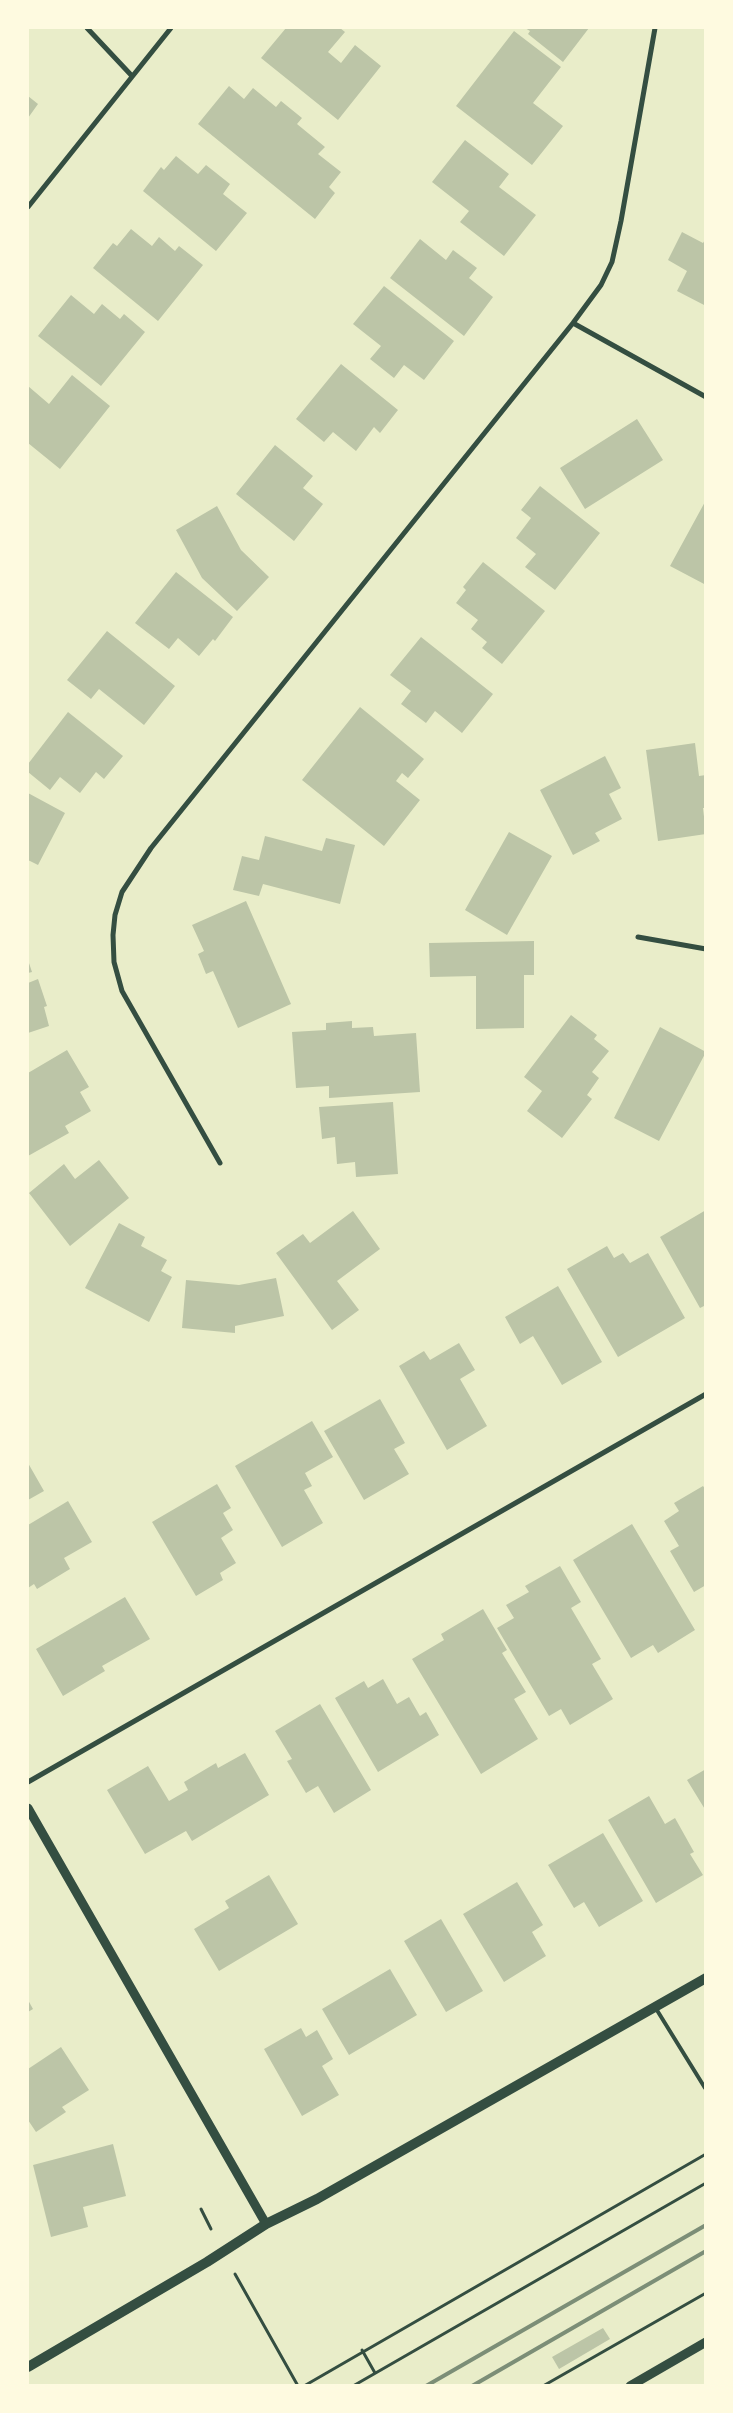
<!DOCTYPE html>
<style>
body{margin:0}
#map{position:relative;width:733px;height:2413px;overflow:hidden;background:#e9edc9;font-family:"DM Sans",sans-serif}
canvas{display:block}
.frame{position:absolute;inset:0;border:29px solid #fefae0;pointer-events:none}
</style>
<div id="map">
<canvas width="733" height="2413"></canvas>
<div class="frame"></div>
</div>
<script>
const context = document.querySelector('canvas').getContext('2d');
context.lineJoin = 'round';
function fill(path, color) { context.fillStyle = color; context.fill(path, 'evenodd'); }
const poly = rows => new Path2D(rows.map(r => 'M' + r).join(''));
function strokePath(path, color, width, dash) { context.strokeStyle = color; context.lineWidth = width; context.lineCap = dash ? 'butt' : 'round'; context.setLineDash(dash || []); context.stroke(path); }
fill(poly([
 [286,28,340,28,345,32,328,52,341,63,355,45,381,66,338,120,261,58],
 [525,28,589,28,563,62,528,34,530,31],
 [514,31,561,67,533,103,563,126,532,165,456,106],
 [229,86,244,99,253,88,276,107,281,101,302,118,297,124,325,147,318,154,341,172,329,187,335,193,315,219,198,124],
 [28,96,38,104,28,118],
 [465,140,509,174,499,187,536,215,504,256,460,222,469,211,432,182],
 [176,156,198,174,206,165,230,184,223,194,247,213,216,251,143,191,161,167,164,170],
 [131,229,152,246,159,237,175,251,179,246,203,265,158,321,93,268,113,243,117,246],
 [682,232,703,243,706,238,706,306,677,291,687,271,668,260],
 [420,239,446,260,453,250,477,268,469,278,493,297,464,336,390,278],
 [384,286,454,341,424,380,404,365,394,378,370,359,381,346,353,324],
 [71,295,94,314,102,304,120,319,124,314,145,332,101,386,38,336],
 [341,364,398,410,380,433,374,427,356,451,333,432,324,442,296,419],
 [72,375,110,406,60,469,28,443,28,386,49,404],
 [637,419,663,460,585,509,560,468],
 [275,445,313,476,303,488,323,504,294,541,236,494],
 [540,486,600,533,555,590,525,567,536,554,516,538,531,518,521,510],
 [706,500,706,585,670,566],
 [217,506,241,550,269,577,237,611,202,578,176,530],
 [483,562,545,611,502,664,482,648,487,642,471,629,478,620,456,603,466,590,463,587],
 [176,572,233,617,215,641,213,639,199,656,178,638,169,649,135,623],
 [107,631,175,686,144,725,99,689,91,699,67,680],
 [421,637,493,694,462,733,435,711,426,723,401,704,411,691,390,675],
 [360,707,424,759,408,778,402,773,396,781,420,800,384,846,302,780],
 [68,712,123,756,104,779,96,772,80,793,60,777,50,790,28,772,28,764],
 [695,743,699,776,706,775,706,808,703,808,706,834,658,841,646,750],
 [605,756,621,788,609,794,622,819,595,833,600,841,573,855,540,790],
 [28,793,65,813,38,865,28,860],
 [509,832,552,856,507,935,465,910],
 [265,836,322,851,326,838,355,845,340,904,263,884,259,896,233,890,242,856,259,860],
 [246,901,291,1004,238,1028,213,971,206,974,198,954,204,951,192,925],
 [534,941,534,975,524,975,524,1028,476,1029,476,976,430,977,429,943],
 [28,960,32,972,28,973],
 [38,979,47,1006,44,1007,49,1026,28,1033,28,983],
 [571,1015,597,1035,594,1039,609,1051,592,1072,599,1078,587,1095,592,1099,562,1138,527,1111,542,1091,524,1077],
 [352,1021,352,1028,373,1027,374,1036,416,1033,420,1092,329,1098,329,1086,296,1088,292,1032,326,1030,326,1023],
 [660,1027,706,1052,659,1141,614,1118],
 [67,1050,89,1087,80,1092,91,1111,65,1126,69,1133,28,1156,28,1073],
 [393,1102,398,1174,356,1177,355,1162,337,1164,335,1137,322,1139,319,1107],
 [99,1160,129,1198,70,1246,29,1193,64,1164,75,1179],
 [706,1210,706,1305,700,1308,660,1237],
 [353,1211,380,1249,337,1281,359,1310,332,1330,276,1253,303,1234,310,1243],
 [119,1223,145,1237,141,1246,167,1260,161,1271,172,1277,149,1322,85,1288],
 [607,1246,614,1258,623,1253,630,1263,648,1253,685,1318,618,1357,567,1269],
 [276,1278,284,1316,235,1326,235,1333,182,1328,186,1280,239,1285],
 [558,1286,602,1362,562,1385,533,1336,520,1344,505,1317],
 [459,1343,475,1370,460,1379,487,1426,447,1450,399,1366,424,1351,430,1360],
 [380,1399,405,1443,394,1449,409,1474,364,1500,324,1431],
 [312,1421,333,1457,305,1473,312,1486,304,1490,323,1523,282,1547,235,1466],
 [28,1463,44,1491,28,1500],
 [217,1484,231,1508,223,1513,233,1530,221,1538,236,1563,220,1573,223,1580,196,1596,152,1522],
 [703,1486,706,1490,706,1585,694,1592,670,1551,679,1546,664,1521,679,1511,674,1503],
 [68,1501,92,1542,64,1558,70,1569,37,1589,34,1584,28,1588,28,1525],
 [632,1524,695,1630,658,1653,653,1645,631,1658,573,1560],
 [560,1566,581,1602,571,1608,601,1659,592,1664,613,1699,570,1725,561,1709,549,1716,497,1628,514,1618,506,1605,529,1592,525,1586],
 [125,1597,150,1639,102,1666,105,1671,63,1696,36,1649],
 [483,1609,507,1650,502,1653,526,1692,514,1699,538,1739,481,1774,412,1659,444,1640,441,1634],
 [383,1679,397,1704,409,1697,420,1716,426,1712,439,1735,378,1772,335,1698,364,1681,368,1688],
 [320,1704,371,1790,334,1813,318,1786,306,1793,287,1761,292,1759,275,1731],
 [245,1753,269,1795,192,1841,186,1831,145,1854,107,1790,148,1766,169,1801,188,1790,184,1782,216,1763,218,1768],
 [706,1769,706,1811,687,1780],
 [649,1796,665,1824,675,1818,694,1852,690,1854,703,1875,656,1903,608,1820],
 [603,1833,643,1901,599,1927,584,1902,574,1908,548,1865],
 [269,1875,298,1924,219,1971,194,1929,229,1908,225,1901],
 [517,1882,543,1925,532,1932,546,1956,504,1982,463,1914],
 [441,1919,483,1991,446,2012,404,1941],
 [390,1969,417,2015,349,2055,322,2009],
 [28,2000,33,2009,28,2012],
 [301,2028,306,2037,317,2030,333,2059,322,2066,339,2095,302,2116,264,2049],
 [61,2047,89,2090,62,2107,66,2112,36,2132,28,2120,28,2069],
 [113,2144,126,2196,83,2207,88,2227,51,2237,33,2165],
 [603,2328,610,2339,559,2369,552,2357]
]), '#bcc5a7');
strokePath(poly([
 [201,2209,211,2229],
 [235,2274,298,2386],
 [362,2350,375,2373],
 [304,2386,706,2154],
 [353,2386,706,2183],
 [543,2386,706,2293]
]), '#344e41', 3);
strokePath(poly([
 [655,2007,705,2088]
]), '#344e41', 4);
strokePath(poly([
 [87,28,132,76],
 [28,207,171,28],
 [573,323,706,397],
 [638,937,706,949],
 [220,1163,122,991,114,962,113,935,115,915,122,892,151,848,573,323,601,285,612,262,621,221,655,28],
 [28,1782,706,1394]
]), '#344e41', 5);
strokePath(poly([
 [28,1808,266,2224],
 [630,2386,706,2342]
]), '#344e41', 9);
strokePath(poly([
 [28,2367,207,2262,266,2224,317,2199,706,1978]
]), '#344e41', 10);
strokePath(poly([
 [426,2386,706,2225],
 [472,2386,706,2251]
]), '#7c8e77', 4);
</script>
